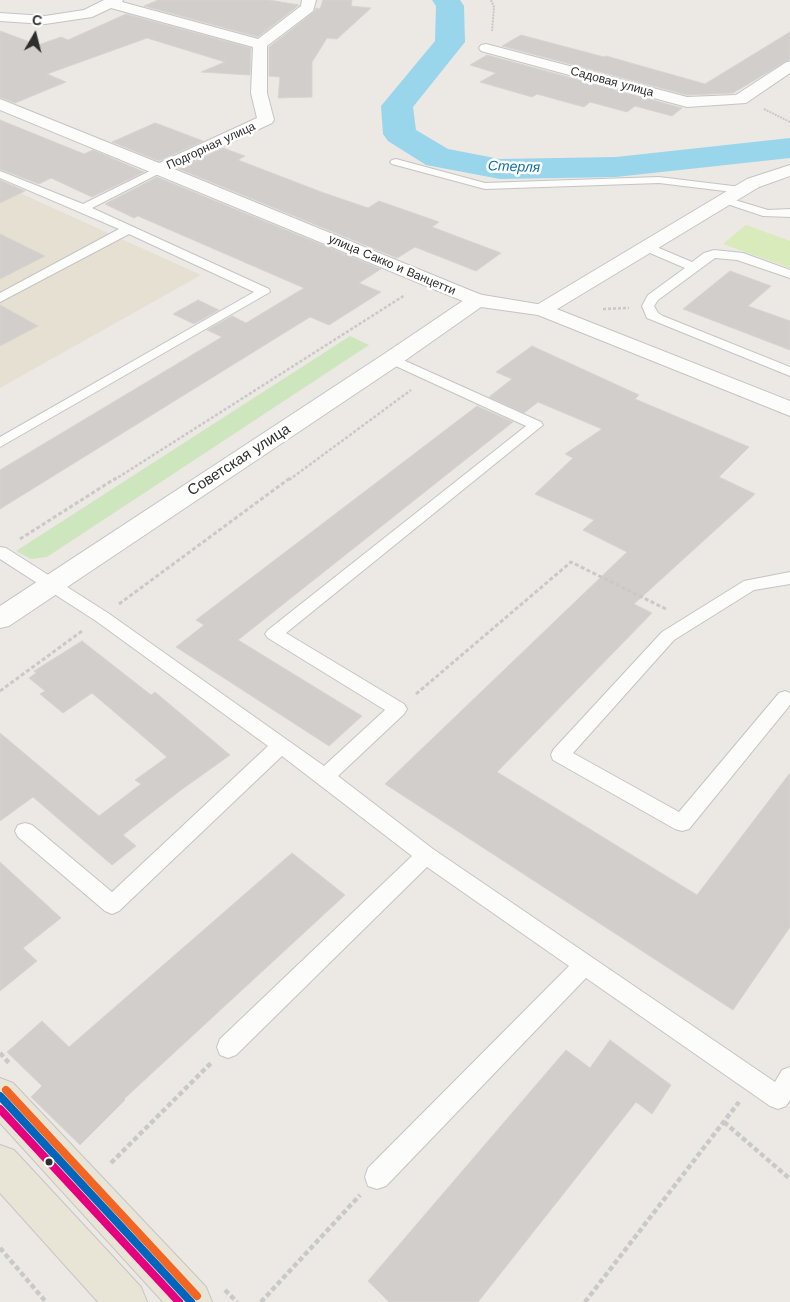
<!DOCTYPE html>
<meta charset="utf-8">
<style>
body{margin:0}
#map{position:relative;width:790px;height:1302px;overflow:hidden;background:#ece8e4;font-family:"Work Sans",sans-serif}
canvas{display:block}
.north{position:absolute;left:10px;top:10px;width:50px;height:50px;-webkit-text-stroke:4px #fff;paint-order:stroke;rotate:8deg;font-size:14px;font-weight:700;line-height:20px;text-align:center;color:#2e2e2e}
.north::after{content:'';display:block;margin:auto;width:18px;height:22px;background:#2e2e2e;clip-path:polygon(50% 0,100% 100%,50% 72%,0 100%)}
</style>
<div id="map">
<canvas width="790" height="1302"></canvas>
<div class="north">С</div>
</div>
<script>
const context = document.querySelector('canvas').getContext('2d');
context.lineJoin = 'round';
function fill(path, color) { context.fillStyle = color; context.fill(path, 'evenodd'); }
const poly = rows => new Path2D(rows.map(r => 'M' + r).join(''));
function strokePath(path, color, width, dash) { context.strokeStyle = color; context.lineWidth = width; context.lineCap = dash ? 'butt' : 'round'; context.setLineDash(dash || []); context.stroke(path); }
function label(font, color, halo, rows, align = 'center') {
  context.font = font + ' "Work Sans",sans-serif'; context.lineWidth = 5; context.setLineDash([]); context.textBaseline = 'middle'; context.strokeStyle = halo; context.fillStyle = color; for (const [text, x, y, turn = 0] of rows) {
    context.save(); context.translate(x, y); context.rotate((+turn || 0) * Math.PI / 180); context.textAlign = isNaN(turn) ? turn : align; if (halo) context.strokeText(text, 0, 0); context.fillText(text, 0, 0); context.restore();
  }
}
fill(poly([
 [0,184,201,275,0,388]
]), '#e6e0d3');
fill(poly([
 [350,336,369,345,47,557,31,559,16,551]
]), '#cee6be');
fill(poly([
 [746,225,790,241,790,268,723,244]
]), '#d9eabb');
fill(poly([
 [432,0,460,0,464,6,465,42,413,107,416,130,448,149,500,159,616,157,790,138,790,158,616,177,500,179,426,165,388,141,383,134,381,106,435,41,436,6,432,0]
]), '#99d6ec');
const building = poly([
 [158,0,269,0,299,5,258,37,144,6,158,0],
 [323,0,352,0,351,6,371,8,337,39,327,38,312,62,312,97,278,98,280,77,269,76,269,47,314,12,316,8,320,9,323,0],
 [126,14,251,48,250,75,201,72,225,62,147,38,47,74,66,82,15,103,0,97,0,31,38,45,61,37,68,40,126,14],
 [790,32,790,59,733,93,687,95,502,46,521,35,604,57,606,56,705,84,790,32],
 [487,55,682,108,672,116,635,106,627,112,590,102,584,107,537,94,532,97,480,82,496,73,470,65,487,55],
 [0,120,84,154,93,150,144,172,92,197,51,178,39,184,0,169,0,120],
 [155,123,161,125,203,141,159,161,112,142,155,123],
 [223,148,245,156,238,160,324,193,368,208,379,201,439,222,432,227,501,253,476,271,415,247,397,258,179,169,223,148],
 [157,177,381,269,359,283,381,292,329,325,310,317,0,509,0,470,222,337,207,330,232,316,246,323,304,288,138,216,134,218,105,204,157,177],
 [0,180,25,191,0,203,0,180],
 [0,234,45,256,0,279,0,234],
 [730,271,771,286,748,306,790,321,790,350,683,309,730,271],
 [198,300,219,310,194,324,173,314,198,300],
 [0,305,38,326,0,346,0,305],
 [532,346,639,395,635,399,749,447,719,477,755,494,634,604,652,613,497,772,697,895,790,773,790,927,733,1010,385,784,627,552,583,530,594,520,535,494,573,458,565,454,602,429,538,402,524,413,489,397,512,379,496,372,532,346],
 [477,406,513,422,238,640,362,716,329,746,176,647,204,625,196,620,477,406],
 [82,641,151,695,155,692,230,755,181,790,123,835,136,846,112,865,33,797,0,821,0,733,99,816,141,784,135,780,167,757,92,693,63,713,40,694,45,691,29,678,36,673,34,671,82,641],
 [292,853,345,895,124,1099,125,1100,80,1145,31,1097,42,1086,7,1052,42,1021,69,1047,292,853],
 [0,862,61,918,23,948,37,961,0,991,0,862],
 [610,1040,671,1085,652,1114,636,1102,478,1302,389,1302,368,1281,566,1050,590,1068,610,1040]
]);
fill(building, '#d1cecb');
strokePath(building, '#d7d4d0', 1);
const lane = poly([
 [396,159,485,183,659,177,741,187,747,190,741,193,659,183,485,189,392,164,390,162,392,160,396,159],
 [160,166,164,167,166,169,164,171,92,208,269,289,270,292,0,447,0,437,254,292,129,234,0,302,0,293,119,229,0,178,0,171,83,204,160,166],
 [725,197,768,210,790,209,790,217,763,216,721,202,719,200,721,198,725,197],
 [647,243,692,262,704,253,714,250,743,253,790,270,790,278,737,260,715,258,658,300,654,306,658,313,663,316,790,367,790,376,647,318,642,306,648,295,685,268,643,250,641,247,647,243],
 [392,355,541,422,543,425,286,633,404,704,407,709,404,714,338,776,433,849,775,1082,782,1070,790,1067,790,1100,786,1106,778,1109,770,1106,586,978,386,1186,377,1189,368,1186,365,1177,368,1168,569,966,427,867,236,1055,228,1058,220,1055,217,1047,220,1039,412,856,282,756,119,911,112,914,105,911,18,837,15,831,18,825,25,823,32,825,112,892,268,746,96,621,0,559,0,547,6,548,108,613,324,766,385,710,268,638,265,634,268,630,526,426,387,362,385,359,387,356,392,355],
 [790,572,790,584,754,590,674,640,573,753,679,812,779,693,785,691,790,693,790,705,689,829,682,831,675,829,553,760,551,755,553,750,662,632,744,581,790,572]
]);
const street = poly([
 [123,0,122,2,258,39,301,6,302,0,316,0,313,11,267,46,267,93,274,120,272,123,174,169,484,296,487,300,484,304,477,306,470,304,0,110,0,99,159,163,257,118,251,93,253,47,111,8,92,17,45,24,0,21,0,13,45,16,84,10,104,0,123,0],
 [486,44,687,97,736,95,785,63,790,61,790,73,746,103,687,107,481,51,479,48,481,45,486,44],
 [790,165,790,176,759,187,549,314,542,316,535,314,532,310,535,306,747,179,790,165]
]);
const secondary = poly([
 [477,294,549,306,790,401,790,416,538,315,481,307,400,364,9,626,0,628,0,606,384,354,470,296,477,294]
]);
const primary = poly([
 [0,1078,13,1083,206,1287,212,1302,163,1302,0,1123,0,1078],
 [0,1145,14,1150,141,1287,147,1302,98,1302,0,1193,0,1145]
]);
strokePath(lane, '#c5c4c5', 2);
strokePath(street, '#c5c4c5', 2);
strokePath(secondary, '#c5c4c5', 2);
strokePath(primary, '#c6c5c4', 2);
strokePath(poly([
 [491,0,494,7,492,31],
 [764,109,790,122]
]), '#c9c9c8', 2, [2, 1]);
strokePath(poly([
 [603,309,629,308],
 [114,480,405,295],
 [289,480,411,390]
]), '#c9c9c8', 2.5, [3, 2]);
strokePath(poly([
 [20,539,116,478],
 [119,604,290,478],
 [0,691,82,631],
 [416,694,571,562,668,610]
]), '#c9c9c8', 3, [4, 2.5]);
strokePath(poly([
 [0,1053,10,1064],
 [724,1122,790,1179],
 [111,1163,211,1063],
 [0,1248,46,1302],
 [225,1290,237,1302],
 [261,1302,360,1195],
 [585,1302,739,1102]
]), '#c9c9c8', 4.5, [5, 3]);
fill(lane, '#fcfcfb');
fill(street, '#fcfcfb');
fill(secondary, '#fcfcfb');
fill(primary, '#e8e4d6');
strokePath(poly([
 [0,1096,191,1302]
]), '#0065bd', 8);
strokePath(poly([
 [0,1109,179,1302]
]), '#e5007d', 8);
strokePath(poly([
 [6,1090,197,1296]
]), '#f26522', 8);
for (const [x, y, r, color] of [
 [49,1162,4.5,"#2e2e2e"]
]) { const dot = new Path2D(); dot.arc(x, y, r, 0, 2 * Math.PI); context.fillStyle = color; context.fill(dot); strokePath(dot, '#fff', 2); }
label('12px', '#2e2e2e', '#fff', [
 ["Садовая улица",612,82,15],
 ["Подгорная улица",211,146,-25],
 ["улица Сакко и Ванцетти",392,265,23]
]);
label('italic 14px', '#0d6fa3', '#fff', [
 ["Стерля",514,167,2]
]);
label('15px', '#2e2e2e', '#fff', [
 ["Советская улица",239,460,-33]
]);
</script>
